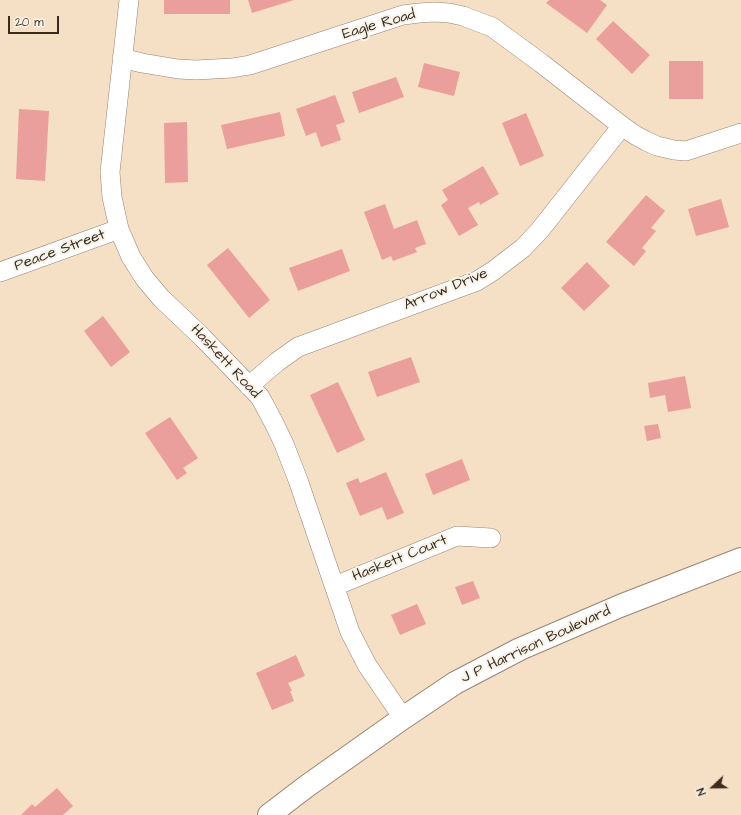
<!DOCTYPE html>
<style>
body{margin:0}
#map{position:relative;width:741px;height:815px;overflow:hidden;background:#f5dfc5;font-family:"Architects Daughter",sans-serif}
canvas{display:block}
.north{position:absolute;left:693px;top:767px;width:40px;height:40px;-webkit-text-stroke:3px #f7f3e8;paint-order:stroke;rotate:248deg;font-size:11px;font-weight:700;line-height:16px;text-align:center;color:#3b2a1e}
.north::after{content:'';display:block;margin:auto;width:14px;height:18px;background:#3b2a1e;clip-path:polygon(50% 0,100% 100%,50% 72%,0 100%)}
.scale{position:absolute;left:8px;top:16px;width:51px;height:18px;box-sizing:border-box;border:2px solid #3b2a1e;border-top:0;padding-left:5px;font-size:12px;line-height:14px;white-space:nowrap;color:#3b2a1e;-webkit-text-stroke:3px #f7f3e8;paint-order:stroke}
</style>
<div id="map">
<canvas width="741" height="815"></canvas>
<div class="north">N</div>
<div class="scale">20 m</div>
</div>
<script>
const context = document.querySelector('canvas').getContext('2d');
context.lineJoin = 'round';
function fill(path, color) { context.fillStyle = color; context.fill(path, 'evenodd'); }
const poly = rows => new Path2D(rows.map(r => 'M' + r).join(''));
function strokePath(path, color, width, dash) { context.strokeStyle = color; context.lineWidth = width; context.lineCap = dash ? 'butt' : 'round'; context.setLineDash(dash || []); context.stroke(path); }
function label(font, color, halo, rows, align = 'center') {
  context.font = font + ' "Architects Daughter",sans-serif'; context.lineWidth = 4; context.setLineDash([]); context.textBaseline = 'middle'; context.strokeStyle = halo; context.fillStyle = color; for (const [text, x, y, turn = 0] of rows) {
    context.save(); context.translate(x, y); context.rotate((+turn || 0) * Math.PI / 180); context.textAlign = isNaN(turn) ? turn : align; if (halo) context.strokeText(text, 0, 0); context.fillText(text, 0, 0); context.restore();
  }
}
fill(poly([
 [164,0,230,0,230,14,164,14],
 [248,0,294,0,252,13],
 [549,0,600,0,607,5,587,33,546,3],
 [613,21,650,55,632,74,596,39],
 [669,61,703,61,703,99,669,99],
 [424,63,460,72,454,96,418,87],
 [396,77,404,97,359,113,352,92],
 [335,95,345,122,336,125,341,140,321,147,316,132,306,136,296,109],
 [19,109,49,111,45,181,16,179],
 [280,112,285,136,227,149,221,125],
 [526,113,544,156,520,166,502,123],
 [187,122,188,182,165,183,164,123],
 [483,166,499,194,480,205,479,202,468,208,478,225,459,236,441,205,448,200,442,190],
 [646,195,665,211,651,228,656,231,642,248,646,251,634,266,606,242],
 [721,199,729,227,696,236,688,209],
 [385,204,394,229,417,220,426,244,415,248,417,252,393,261,391,256,382,260,364,212],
 [228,248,270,300,249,318,207,265],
 [342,249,350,271,298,291,289,268],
 [587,262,610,286,584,311,561,288],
 [103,316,130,352,111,367,84,331],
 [411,357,420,382,377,397,368,372],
 [685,376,691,408,668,412,665,395,650,398,648,383],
 [338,382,365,440,337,453,310,395],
 [170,417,198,458,183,468,187,473,177,480,145,433],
 [658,424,661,438,647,441,644,426],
 [462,459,470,480,433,495,425,474],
 [386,472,404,513,387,520,382,507,360,516,346,483,358,478,360,483],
 [473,581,480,598,462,605,455,587],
 [417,604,426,624,400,635,391,615],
 [296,655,305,676,288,683,292,691,290,691,294,701,272,710,256,673],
 [57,788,73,806,63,815,21,815,32,804,35,807]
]), '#eb9f9c');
const minor = poly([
 [129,0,110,172,112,197,119,229,131,257,145,279,161,298,202,337,260,397,274,423,284,444,298,480,350,632,367,665,403,718],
 [122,58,142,63,178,69,196,70,232,68,250,65,403,15,419,13,434,12,449,13,463,16,492,27,541,63,622,126,635,135,646,141,657,146,674,150,686,151,741,133],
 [0,272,119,229],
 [249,386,277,362,298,347,477,281,493,271,523,248,540,230,622,126],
 [335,586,457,536,491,538]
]);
const tertiary = poly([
 [269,815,307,786,403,718,455,683,520,649,620,606,741,559]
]);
strokePath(minor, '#988472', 20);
strokePath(tertiary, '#988472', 24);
strokePath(minor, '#fff', 19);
strokePath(tertiary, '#fff', 22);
label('15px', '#3b2a1e', '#f7f3e8', [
 ["Eagle Road",379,25,-16],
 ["Peace Street",60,251,-20],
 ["Arrow Drive",446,290,-22],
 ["Haskett Road",225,362,47],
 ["Haskett Court",400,559,-22],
 ["J P Harrison Boulevard",536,645,-25]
]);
</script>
